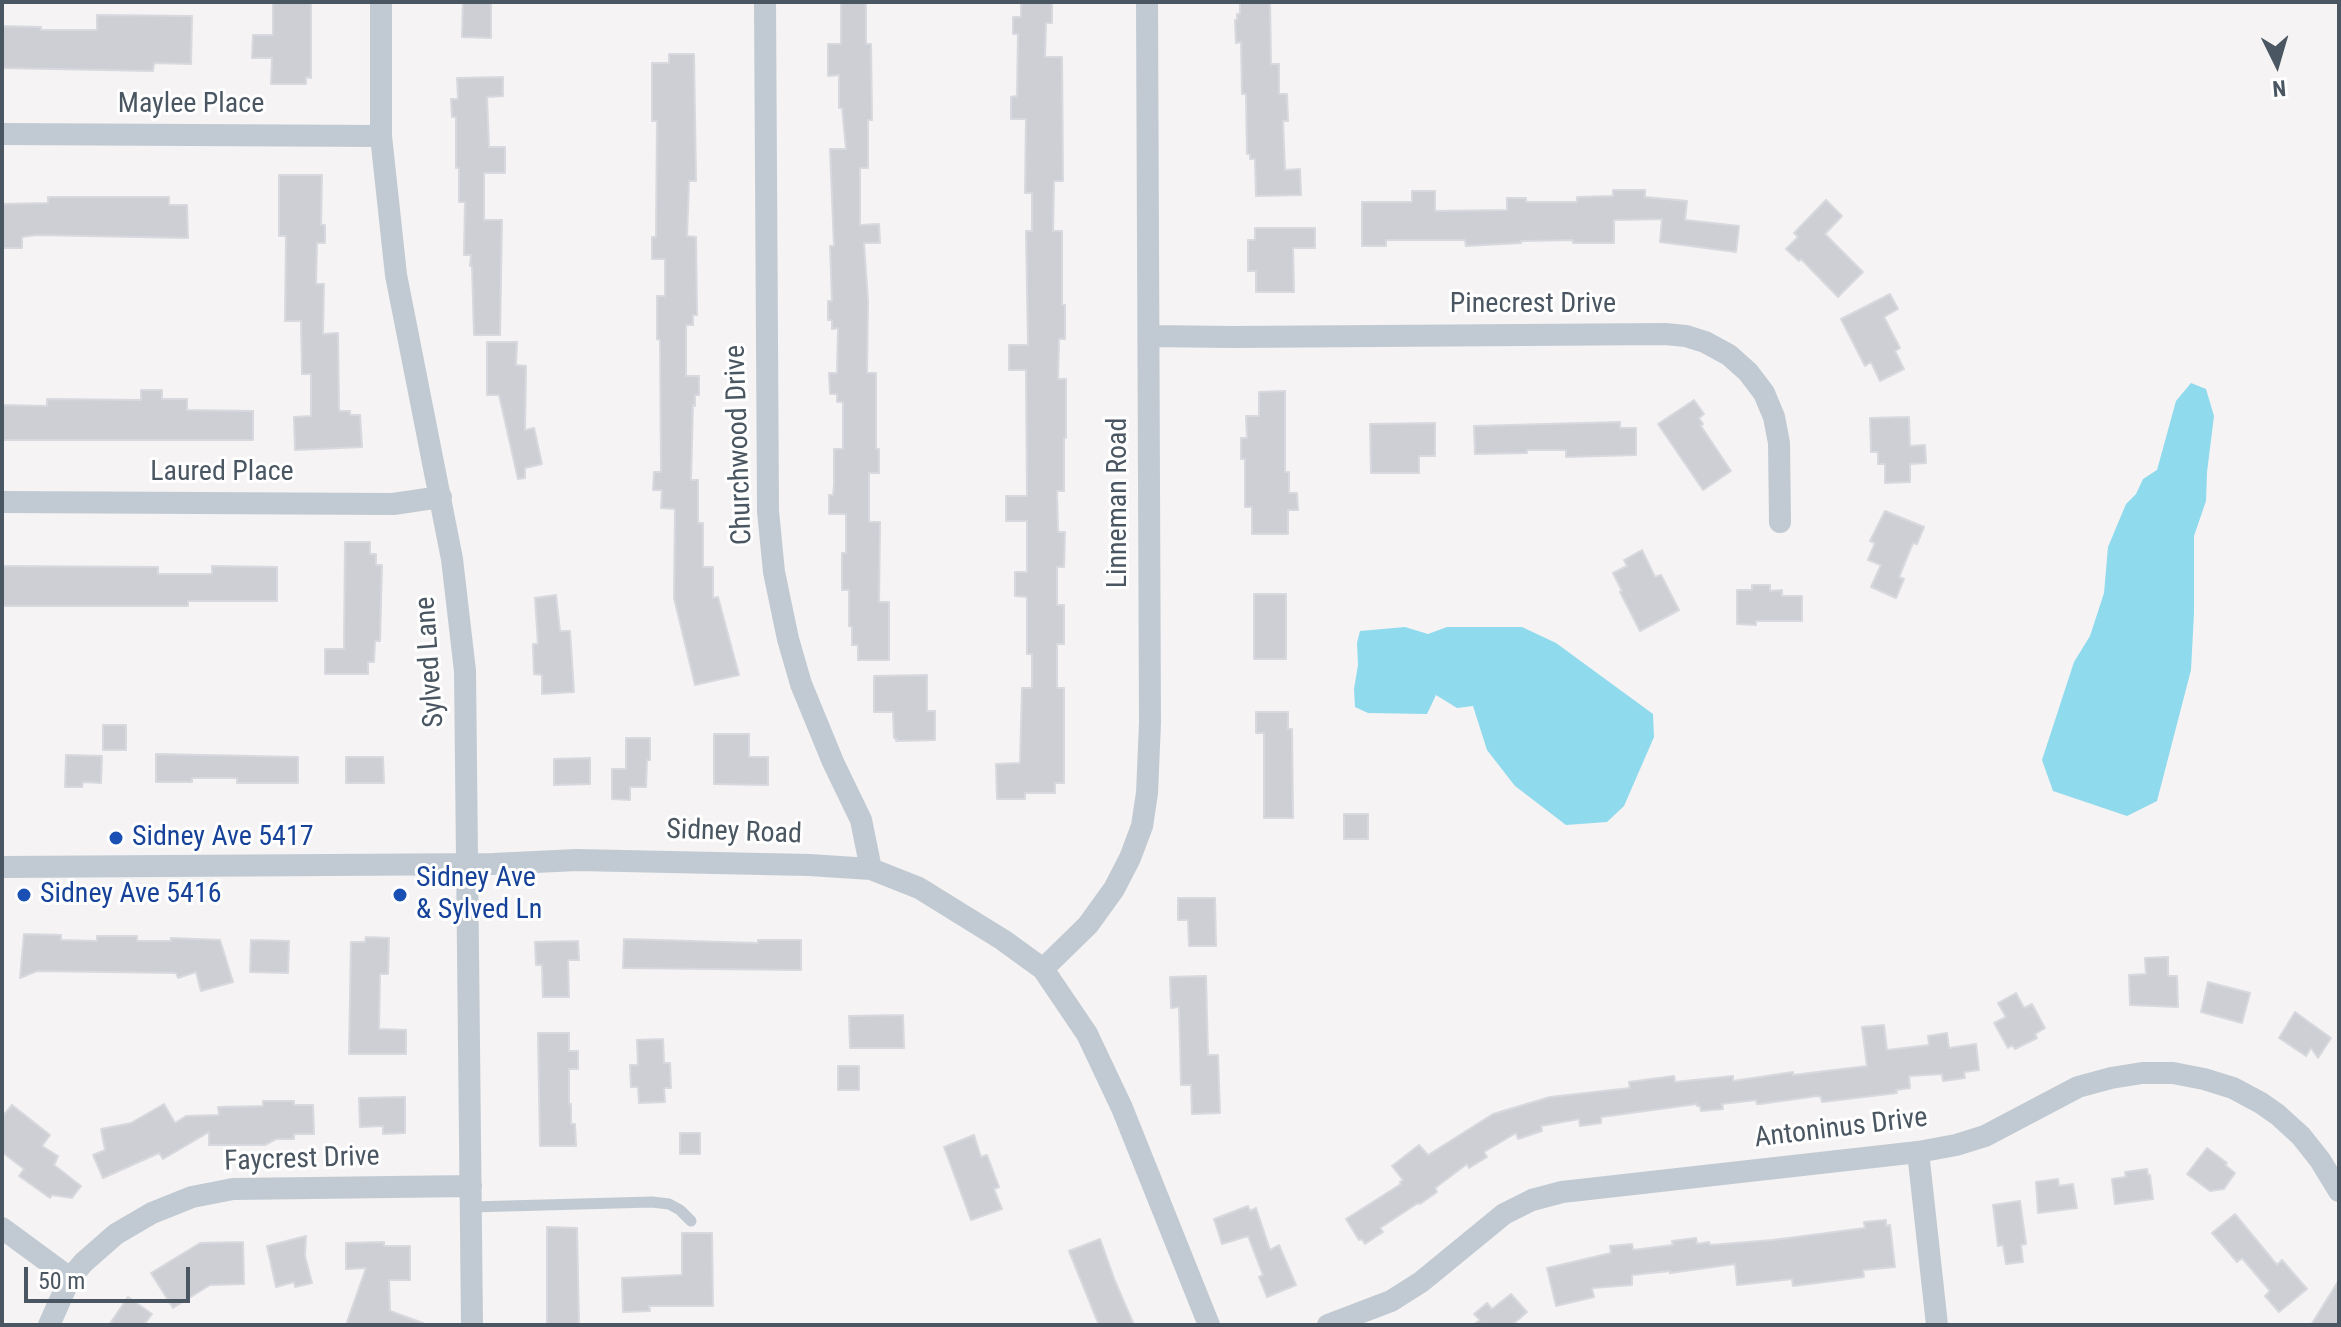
<!DOCTYPE html>
<style>
body{margin:0}
#map{position:relative;width:2341px;height:1327px;overflow:hidden;background:#f5f3f3;font-family:"Roboto Condensed",sans-serif}
canvas{display:block}
.frame{position:absolute;inset:0;border:4px solid #4a5661;pointer-events:none}
.north{position:absolute;left:2237px;top:24px;width:80px;height:80px;-webkit-text-stroke:6px #fff;paint-order:stroke;rotate:175deg;font-size:22px;font-weight:700;line-height:32px;text-align:center;color:#4a5661}
.north::after{content:'';display:block;margin:auto;width:28px;height:36px;background:#4a5661;clip-path:polygon(50% 0,100% 100%,50% 72%,0 100%)}
.scale{position:absolute;left:24px;top:1267px;width:166px;height:36px;box-sizing:border-box;border:4px solid #4a5661;border-top:0;padding-left:10px;font-size:24px;line-height:28px;white-space:nowrap;color:#4a5661;-webkit-text-stroke:6px #fff;paint-order:stroke}
</style>
<div id="map">
<canvas width="2341" height="1327"></canvas>
<div class="frame"></div>
<div class="north">N</div>
<div class="scale">50 m</div>
</div>
<script>
const context = document.querySelector('canvas').getContext('2d');
context.lineJoin = 'round';
function fill(path, color) { context.fillStyle = color; context.fill(path, 'evenodd'); }
const poly = rows => new Path2D(rows.map(r => 'M' + r).join(''));
function strokePath(path, color, width, dash) { context.strokeStyle = color; context.lineWidth = width; context.lineCap = dash ? 'butt' : 'round'; context.setLineDash(dash || []); context.stroke(path); }
function label(font, color, halo, rows, align = 'center') {
  context.font = font + ' "Roboto Condensed",sans-serif'; context.lineWidth = 6; context.setLineDash([]); context.textBaseline = 'middle'; context.strokeStyle = halo; context.fillStyle = color; for (const [text, x, y, turn = 0] of rows) {
    context.save(); context.translate(x, y); context.rotate((+turn || 0) * Math.PI / 180); context.textAlign = isNaN(turn) ? turn : align; if (halo) context.strokeText(text, 0, 0); context.fillText(text, 0, 0); context.restore();
  }
}
fill(poly([
 [2191,383,2206,389,2214,416,2207,472,2206,501,2194,536,2194,613,2191,670,2157,801,2127,816,2053,791,2042,760,2074,662,2090,636,2104,593,2108,547,2126,504,2136,494,2143,479,2157,470,2176,401],
 [1405,627,1428,634,1447,627,1522,627,1556,643,1653,714,1654,737,1624,806,1607,822,1566,825,1515,786,1487,750,1473,706,1457,708,1436,695,1427,714,1368,713,1355,707,1354,689,1358,665,1357,643,1360,631]
]), '#90daee');
const building = poly([
 [273,2,311,2,311,78,306,77,306,84,271,84,272,58,252,58,253,35,273,35,273,2],
 [463,2,491,2,491,38,462,37,463,2],
 [841,2,866,2,866,44,871,44,872,120,868,120,868,168,860,168,860,225,879,224,880,243,864,243,868,301,867,373,876,373,876,449,879,449,879,473,869,473,869,522,880,522,879,602,889,602,889,660,858,660,858,645,852,645,852,627,849,626,849,590,842,590,842,553,846,553,846,514,829,514,829,495,833,495,834,485,834,449,843,449,843,402,837,402,837,394,830,394,829,373,837,373,838,328,832,329,832,320,828,320,828,301,832,301,830,246,834,246,830,149,846,149,842,108,839,108,839,75,828,76,828,44,841,44,841,2],
 [1021,2,1052,2,1052,23,1046,23,1045,57,1062,57,1063,181,1054,181,1053,231,1062,231,1062,305,1065,305,1065,339,1059,339,1058,379,1066,379,1066,438,1064,438,1064,491,1057,491,1058,532,1065,532,1064,567,1057,567,1057,605,1064,605,1064,644,1057,644,1057,688,1064,688,1064,783,1055,783,1055,793,1025,793,1025,799,997,799,996,764,1020,763,1022,688,1032,688,1032,654,1027,654,1027,597,1015,596,1015,572,1027,572,1027,521,1006,521,1006,496,1027,496,1026,370,1009,370,1009,345,1028,345,1026,231,1032,231,1032,193,1025,193,1026,119,1011,119,1011,97,1017,96,1018,34,1013,34,1013,17,1021,17,1021,2],
 [1240,2,1270,2,1271,64,1279,64,1279,94,1287,94,1288,121,1283,121,1285,170,1300,169,1301,195,1256,196,1255,159,1250,159,1250,154,1247,154,1246,94,1242,94,1241,42,1236,43,1235,20,1237,20,1237,14,1240,14,1240,2],
 [97,15,192,16,191,64,154,63,153,71,2,68,2,26,41,27,41,30,97,30,97,15],
 [669,54,694,54,696,181,689,181,687,236,696,237,697,315,693,315,693,325,686,325,686,376,699,376,699,395,695,395,695,406,693,405,691,480,698,480,698,523,703,523,703,567,713,567,713,598,718,597,739,675,695,685,674,598,675,509,661,508,662,490,653,490,654,472,661,472,660,340,657,339,657,296,665,296,665,259,652,259,652,237,656,237,657,121,652,121,652,63,669,63,669,54],
 [503,77,503,96,487,97,489,147,505,147,505,173,484,173,484,220,502,220,500,335,474,335,472,266,470,266,471,255,464,255,465,202,459,202,459,168,456,168,456,117,452,117,451,99,458,99,457,78,503,77],
 [279,175,322,175,321,225,325,225,325,243,317,243,316,284,324,284,323,334,338,333,339,411,350,411,350,415,360,415,362,447,295,450,294,417,311,416,311,374,302,374,301,321,285,321,286,236,279,236,279,175],
 [1613,190,1645,190,1645,197,1687,201,1685,220,1739,226,1736,252,1660,242,1662,219,1614,220,1614,243,1573,243,1573,240,1521,241,1521,243,1466,246,1465,240,1386,240,1386,246,1362,246,1362,202,1412,202,1412,191,1435,191,1435,211,1507,210,1507,198,1526,198,1526,202,1577,202,1577,197,1613,196,1613,190],
 [48,197,169,197,169,205,187,205,188,238,36,235,22,237,22,248,2,248,2,204,48,203,48,197],
 [1826,200,1842,216,1825,234,1863,272,1838,297,1801,259,1799,261,1786,249,1798,237,1794,233,1826,200],
 [1255,228,1315,228,1315,248,1293,248,1294,292,1256,292,1256,271,1248,271,1248,240,1255,240,1255,228],
 [1890,294,1898,309,1884,317,1900,348,1895,351,1904,369,1880,381,1871,362,1865,366,1841,319,1890,294],
 [487,342,517,342,516,365,526,366,525,430,534,428,542,464,525,468,525,478,518,479,499,395,487,395,487,342],
 [141,390,162,390,162,399,187,399,187,410,253,411,253,440,2,440,2,405,47,406,47,399,141,400,141,390],
 [1285,391,1285,472,1289,472,1289,493,1297,493,1298,510,1288,510,1288,534,1252,534,1252,507,1245,507,1245,459,1241,459,1241,438,1247,438,1246,416,1259,416,1259,392,1285,391],
 [1694,400,1704,414,1699,418,1703,424,1701,426,1731,471,1703,490,1658,424,1694,400],
 [1909,417,1910,446,1925,445,1926,463,1910,464,1910,482,1885,483,1885,464,1878,464,1878,452,1871,452,1870,418,1909,417],
 [1620,422,1620,428,1636,428,1636,455,1566,457,1566,450,1527,450,1527,453,1475,454,1474,426,1620,422],
 [1435,423,1435,456,1419,456,1419,473,1371,473,1370,424,1435,423],
 [1885,511,1924,527,1917,544,1913,543,1899,577,1904,579,1896,598,1871,587,1881,565,1868,560,1875,543,1870,541,1885,511],
 [345,542,370,542,370,554,376,554,376,565,382,565,380,641,375,641,374,662,368,662,368,674,325,674,325,649,344,649,345,542],
 [1642,550,1655,577,1661,575,1679,610,1640,631,1620,592,1622,591,1613,573,1627,566,1624,560,1642,550],
 [2,566,158,567,158,574,212,574,212,566,277,567,277,601,188,601,188,606,2,606,2,566],
 [1752,585,1770,585,1770,591,1782,590,1782,596,1802,596,1802,621,1756,621,1756,625,1737,624,1737,590,1752,590,1752,585],
 [1254,594,1286,594,1286,659,1254,659,1254,594],
 [556,595,560,631,570,631,574,692,542,694,542,675,534,674,533,644,538,644,535,598,556,595],
 [927,675,927,711,935,711,935,740,896,741,897,739,894,738,893,712,874,712,874,676,927,675],
 [1256,712,1288,712,1288,729,1292,729,1293,818,1264,818,1264,733,1256,733,1256,712],
 [103,725,126,725,126,750,103,750,103,725],
 [714,734,749,734,749,757,768,757,768,785,714,784,714,734],
 [626,738,650,738,650,760,647,760,646,787,630,787,630,800,612,799,612,769,626,769,626,738],
 [156,754,298,757,298,783,237,783,237,778,192,778,192,782,156,782,156,754],
 [66,755,102,756,101,783,83,782,82,787,65,787,66,755],
 [346,757,383,757,384,783,346,783,346,757],
 [590,758,590,784,554,785,554,759,590,758],
 [1344,814,1368,814,1368,839,1344,839,1344,814],
 [1178,898,1215,898,1216,946,1189,946,1188,920,1178,920,1178,898],
 [24,934,61,935,61,940,97,941,97,936,137,936,137,941,171,941,171,938,220,940,233,982,201,991,196,972,178,978,176,973,37,971,20,978,24,934],
 [366,937,389,938,388,974,380,974,379,1029,406,1030,406,1054,349,1054,351,942,365,942,366,937],
 [624,939,758,943,758,940,801,940,801,970,623,968,624,939],
 [251,940,289,941,288,973,250,972,251,940],
 [578,941,579,960,568,960,569,997,543,997,542,965,536,965,535,942,578,941],
 [2168,957,2168,976,2177,976,2178,1007,2130,1005,2129,975,2146,974,2145,958,2168,957],
 [1206,976,1208,1055,1218,1055,1220,1113,1192,1114,1191,1085,1181,1085,1179,1007,1171,1008,1170,977,1206,976],
 [2208,982,2250,993,2242,1023,2201,1012,2208,982],
 [2016,993,2024,1008,2032,1004,2045,1028,2035,1034,2037,1038,2015,1049,2012,1045,2008,1048,1994,1023,2006,1017,1998,1003,2016,993],
 [2295,1012,2331,1038,2318,1058,2311,1048,2306,1056,2279,1038,2295,1012],
 [903,1015,904,1048,850,1048,849,1016,903,1015],
 [1884,1025,1887,1050,1929,1045,1928,1036,1947,1033,1949,1048,1976,1044,1979,1070,1964,1072,1965,1078,1943,1081,1942,1074,1909,1076,1910,1088,1896,1090,1897,1093,1822,1102,1821,1097,1817,1096,1760,1104,1757,1104,1756,1100,1722,1104,1723,1109,1701,1111,1700,1106,1697,1106,1697,1104,1601,1117,1601,1123,1580,1126,1579,1119,1541,1126,1542,1131,1518,1139,1516,1133,1484,1152,1487,1157,1469,1168,1467,1164,1435,1188,1437,1192,1420,1204,1418,1203,1380,1228,1383,1232,1365,1244,1362,1239,1359,1240,1346,1219,1401,1184,1400,1182,1403,1180,1392,1166,1419,1145,1428,1155,1493,1114,1550,1097,1630,1088,1629,1082,1674,1076,1675,1082,1733,1076,1733,1081,1793,1072,1793,1075,1867,1066,1862,1027,1884,1025],
 [538,1033,569,1033,569,1051,578,1051,578,1069,569,1069,569,1104,571,1104,571,1124,575,1124,576,1146,540,1146,538,1033],
 [663,1039,664,1063,670,1063,671,1088,664,1088,665,1102,639,1103,638,1087,631,1087,630,1065,638,1065,637,1040,663,1039],
 [838,1066,859,1066,859,1090,838,1090,838,1066],
 [405,1097,405,1133,383,1134,383,1126,360,1127,359,1098,405,1097],
 [263,1101,294,1101,294,1105,313,1105,314,1134,294,1134,294,1139,276,1139,265,1145,209,1145,209,1132,163,1159,159,1153,103,1178,93,1155,105,1150,101,1129,131,1123,164,1104,175,1123,186,1116,219,1115,218,1107,263,1106,263,1101],
 [12,1105,50,1135,42,1146,58,1156,54,1165,81,1186,72,1198,52,1195,50,1198,19,1176,24,1169,2,1152,2,1117,12,1105],
 [680,1133,700,1133,700,1154,680,1154,680,1133],
 [974,1135,981,1157,987,1155,999,1187,994,1189,1002,1209,971,1220,944,1147,974,1135],
 [2207,1148,2227,1163,2225,1165,2235,1173,2224,1189,2210,1191,2187,1174,2207,1148],
 [2147,1169,2148,1175,2150,1175,2153,1199,2115,1204,2112,1179,2126,1177,2125,1172,2147,1169],
 [2058,1179,2059,1186,2073,1184,2077,1208,2038,1213,2036,1182,2058,1179],
 [2020,1201,2026,1244,2021,1245,2023,1262,2006,1264,2003,1245,1998,1246,1993,1205,2020,1201],
 [1248,1206,1250,1211,1256,1208,1270,1250,1279,1245,1296,1285,1267,1297,1259,1277,1263,1275,1248,1236,1222,1244,1214,1219,1248,1206],
 [2235,1214,2277,1265,2282,1260,2307,1289,2279,1312,2265,1296,2270,1291,2242,1258,2237,1262,2212,1233,2235,1214],
 [1886,1220,1886,1226,1890,1225,1895,1267,1863,1270,1864,1277,1793,1286,1792,1279,1737,1285,1735,1264,1670,1273,1670,1271,1632,1275,1632,1285,1592,1288,1594,1297,1556,1306,1547,1268,1611,1253,1610,1246,1632,1244,1633,1250,1673,1245,1672,1241,1696,1238,1697,1244,1709,1242,1710,1245,1773,1240,1865,1228,1864,1222,1886,1220],
 [547,1227,577,1228,579,1325,547,1325,547,1227],
 [682,1233,712,1233,713,1306,649,1306,650,1311,623,1312,622,1278,682,1275,682,1233],
 [306,1236,305,1256,312,1283,295,1287,294,1282,276,1287,267,1246,306,1236],
 [1100,1239,1115,1281,1134,1325,1099,1325,1069,1251,1100,1239],
 [243,1242,244,1284,210,1285,173,1308,151,1273,200,1243,243,1242],
 [384,1242,384,1246,410,1246,410,1280,389,1280,390,1311,423,1323,423,1325,346,1325,366,1268,346,1269,346,1243,384,1242],
 [2339,1280,2339,1325,2311,1325,2339,1280],
 [1511,1294,1527,1312,1512,1325,1473,1325,1480,1320,1474,1314,1487,1303,1492,1309,1511,1294],
 [128,1297,152,1314,144,1325,109,1325,128,1297]
]);
fill(building, '#cdcfd5');
strokePath(building, '#d7d9de', 2);
strokePath(poly([
 [471,1207,652,1202,669,1204,680,1210,691,1221]
]), '#c1cad2', 11);
strokePath(poly([
 [381,2,381,136,396,275,452,559,465,671,472,1325],
 [765,2,768,511,774,572,788,639,801,684,833,762,861,820,871,869],
 [2,134,381,136],
 [1149,336,1233,337,1665,334,1686,336,1705,342,1729,355,1748,372,1764,393,1774,417,1779,443,1780,522],
 [2,502,393,504,441,497],
 [2,867,493,864,577,860,809,865,871,869,919,888,1003,940,1043,969,1087,1034,1122,1108,1209,1325],
 [1043,969,1088,925,1114,889,1130,858,1142,826,1147,793,1150,723,1147,2],
 [1918,1152,1937,1325],
 [2,1228,70,1278],
 [49,1325,70,1278,84,1262,116,1234,152,1213,192,1197,233,1189,471,1186],
 [1328,1325,1391,1301,1421,1282,1504,1214,1532,1200,1562,1192,1918,1152,1956,1145,1985,1136,2078,1087,2111,1078,2142,1073,2173,1073,2204,1079,2233,1088,2261,1103,2278,1115,2301,1136,2320,1160,2339,1191]
]), '#c1cad2', 22);
for (const [x, y, r, color] of [
 [116,838,8,"#1a4fb4"],
 [24,895,8,"#1a4fb4"],
 [400,895,8,"#1a4fb4"]
]) { const dot = new Path2D(); dot.arc(x, y, r, 0, 2 * Math.PI); context.fillStyle = color; context.fill(dot); strokePath(dot, '#fff', 3); }
label('28px', '#4a5661', '#fff', [
 ["Maylee Place",191,105],
 ["Pinecrest Drive",1533,305],
 ["Churchwood Drive",740,445,-92],
 ["Laured Place",222,473],
 ["Linneman Road",1119,503,-90],
 ["Sylved Lane",431,662,-94],
 ["Sidney Road",734,833,2],
 ["Antoninus Drive",1841,1129,-7],
 ["Faycrest Drive",302,1160,-2]
]);
label('28px', '#164399', '#fff', [
 ["Sidney Ave 5417",132,838],
 ["Sidney Ave",416,879],
 ["& Sylved Ln",416,911],
 ["Sidney Ave 5416",40,895]
], 'left');
</script>
